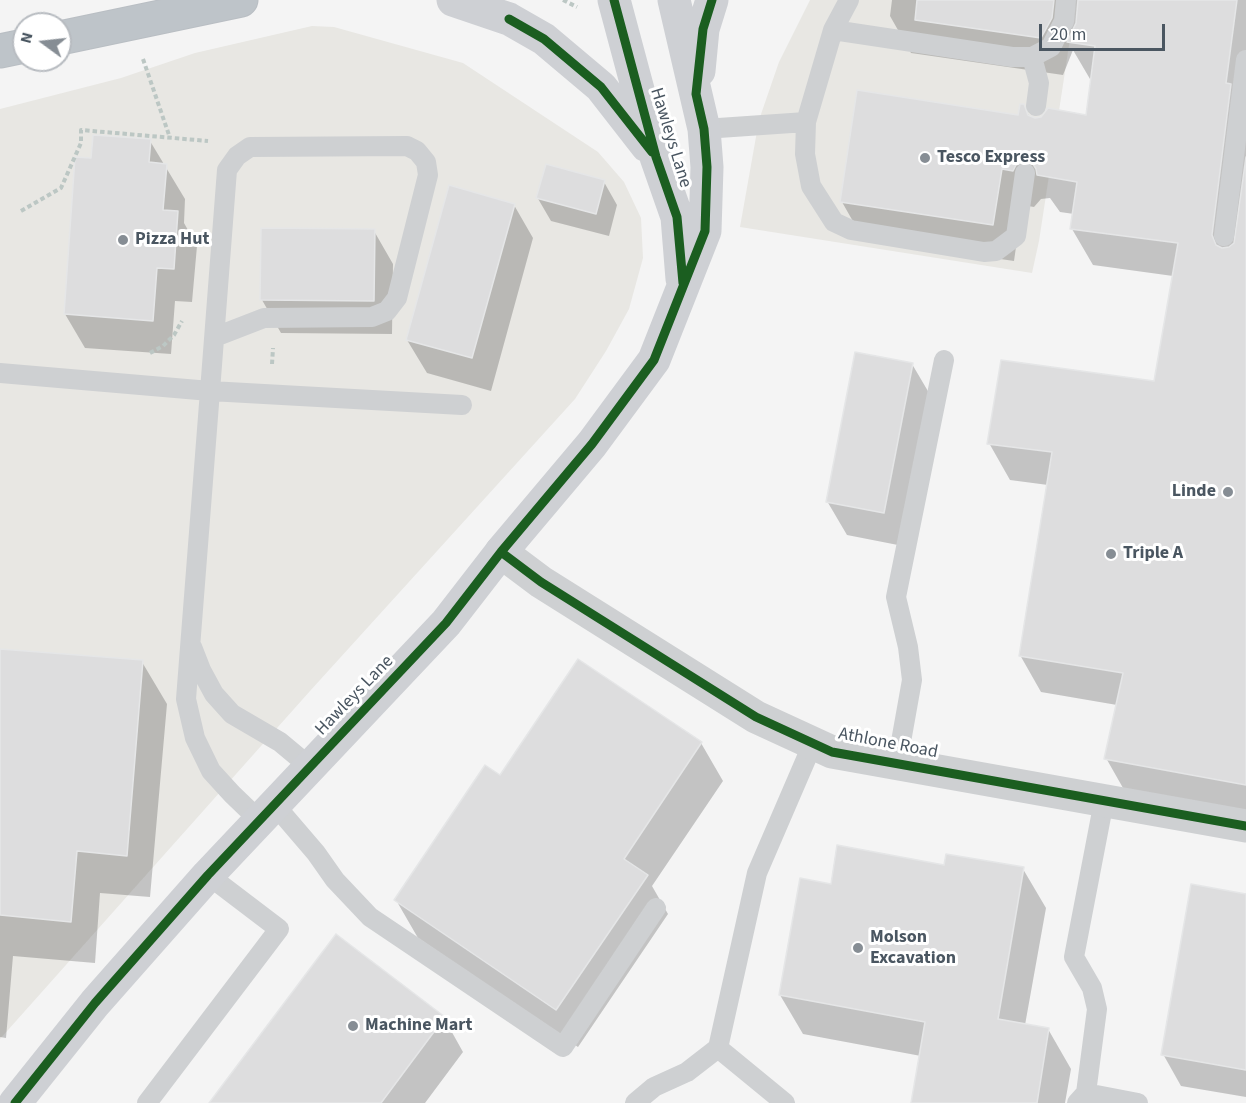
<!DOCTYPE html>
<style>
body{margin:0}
#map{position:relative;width:1246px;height:1103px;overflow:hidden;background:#f4f4f4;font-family:"Source Sans 3",sans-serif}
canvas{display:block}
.north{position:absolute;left:12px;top:12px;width:60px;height:60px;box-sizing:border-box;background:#fff;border:2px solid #b7bbc0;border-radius:50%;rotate:285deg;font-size:16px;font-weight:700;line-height:24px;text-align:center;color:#4a5661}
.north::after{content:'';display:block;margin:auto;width:21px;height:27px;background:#868d94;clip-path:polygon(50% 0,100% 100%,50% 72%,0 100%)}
.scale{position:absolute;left:1039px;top:24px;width:126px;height:27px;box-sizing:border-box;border:3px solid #4a5661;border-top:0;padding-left:8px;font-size:18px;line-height:21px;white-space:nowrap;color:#4a5661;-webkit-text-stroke:4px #fff;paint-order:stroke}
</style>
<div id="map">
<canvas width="1246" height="1103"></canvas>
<div class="north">N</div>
<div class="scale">20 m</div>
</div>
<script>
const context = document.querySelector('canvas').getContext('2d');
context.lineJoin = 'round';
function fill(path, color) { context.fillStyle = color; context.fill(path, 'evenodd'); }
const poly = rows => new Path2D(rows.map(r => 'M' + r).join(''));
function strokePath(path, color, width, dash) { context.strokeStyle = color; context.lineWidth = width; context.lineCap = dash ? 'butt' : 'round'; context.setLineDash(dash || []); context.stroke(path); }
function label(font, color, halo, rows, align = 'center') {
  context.font = font + ' "Source Sans 3",sans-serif'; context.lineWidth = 6; context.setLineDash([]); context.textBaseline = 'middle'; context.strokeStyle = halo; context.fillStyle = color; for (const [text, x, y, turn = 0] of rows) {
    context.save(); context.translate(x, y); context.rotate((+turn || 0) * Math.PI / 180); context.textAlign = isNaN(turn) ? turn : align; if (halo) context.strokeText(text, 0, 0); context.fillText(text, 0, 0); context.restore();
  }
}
fill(poly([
 [810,0,1076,0,1039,241,1032,273,740,227,759,120,779,62],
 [312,26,334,27,463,63,598,152,624,182,641,218,643,258,629,309,606,351,575,399,310,691,0,1039,0,109,121,78,195,53]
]), '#e8e7e3');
fill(poly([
 [892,0,1246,0,1246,817,1127,795,1106,758,1117,705,1041,692,1020,655,1048,485,1010,480,989,443,1155,383,1173,276,1093,265,1072,229,1074,214,1060,212,1050,198,1041,199,1034,207,1022,205,1014,261,863,239,842,202,1019,116,1023,106,1030,117,1035,119,1087,116,1092,79,1090,79,1073,50,1063,75,911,53,890,16],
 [150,141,185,199,184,223,197,246,192,302,175,301,171,354,85,348,65,314,93,160],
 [604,182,617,205,609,236,551,221,537,197],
 [514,205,533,238,491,391,427,373,407,340],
 [374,231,393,264,392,334,281,333,262,300],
 [912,364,932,398,903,546,847,535,827,501],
 [0,650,142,662,167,704,150,897,100,893,95,963,13,956,6,1038,0,1037],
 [701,743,723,781,652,886,668,914,578,1047,418,938,396,900,500,777],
 [945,867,1023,869,1046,908,1025,1025,1048,1029,1071,1069,1065,1103,913,1103,921,1056,803,1034,780,995,832,886],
 [1246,895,1246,1097,1181,1086,1163,1054],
 [336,936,444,1018,463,1052,425,1103,211,1103]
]), '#0003');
const building = poly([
 [917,0,1054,0,1052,18,1041,38,915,20,917,0],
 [1078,0,1237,0,1226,83,1231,84,1212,235,1216,245,1222,248,1229,247,1234,243,1246,157,1246,785,1104,759,1123,673,1019,656,1052,452,987,444,1001,360,1154,381,1178,243,1070,229,1077,182,1037,175,1036,169,1033,164,1026,161,1016,165,1013,171,1002,169,993,225,840,202,857,90,1018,115,1020,104,1024,104,1028,115,1035,118,1041,117,1048,108,1086,115,1095,46,1067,42,1076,23,1078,0],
 [93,135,151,139,149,162,167,164,163,210,178,211,174,269,157,268,153,321,64,314,75,157,91,158,93,135],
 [546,164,605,180,596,214,536,198,546,164],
 [449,185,515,204,472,358,406,340,449,185],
 [261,228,375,229,374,301,260,300,261,228],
 [855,352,913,363,884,513,826,502,855,352],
 [0,649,143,660,127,856,77,851,71,922,0,915,0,649],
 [578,659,702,742,624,859,648,875,556,1010,394,900,485,765,500,775,578,659],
 [837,845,944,865,946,854,1024,867,998,1019,1049,1028,1037,1103,911,1103,925,1022,779,995,800,878,831,884,837,845],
 [1191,884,1246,894,1246,1070,1161,1055,1191,884],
 [336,934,445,1017,381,1103,209,1103,336,934]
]);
fill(building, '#ddddde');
strokePath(building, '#e5e6e7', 1.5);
const highway = poly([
 [60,38,241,0],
 [0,51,24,46]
]);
strokePath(highway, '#b9bec3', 35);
strokePath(poly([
 [563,0,577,7],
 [143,59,170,138],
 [21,211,61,188,81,143,81,130,208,141],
 [150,353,163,346,174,335,182,321],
 [272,364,273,348]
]), '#bcc7c4', 4, [4.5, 3]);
strokePath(poly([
 [849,0,833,30,806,122,805,154,811,186,834,222,851,230,984,252,996,251,1016,236,1025,173],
 [833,30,1012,57,1032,57,1051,47,1064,21,1066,0],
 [1032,57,1039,83,1036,106],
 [704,129,806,122],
 [1224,236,1246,60],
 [215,337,264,318,372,317,387,311,397,298,428,175,426,162,417,151,407,146,250,147,237,156,227,170,210,391,462,405],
 [0,373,210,391,186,699,195,738,211,771,232,794,259,820],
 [192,647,201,670,214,694,232,714,280,742,310,767],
 [897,764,912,680,908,647,896,597,944,360],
 [274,804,316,853,335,880,370,917,563,1047,656,908],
 [718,1048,785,1103],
 [1086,1093,1138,1103],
 [147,1103,279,929,208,875],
 [635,1103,654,1087,687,1072,718,1048,757,873,813,743],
 [1077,1103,1086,1093,1097,1009,1092,988,1074,957,1104,801]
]), '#ced0d2', 20);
strokePath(poly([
 [501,552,541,582,756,717,832,752,1246,826]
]), '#ced0d2', 33);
strokePath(poly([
 [453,0,509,19,544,39,601,87,647,146],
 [614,0,656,157,677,217,682,279],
 [699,71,703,29,712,0],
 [15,1103,95,1003,208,875,446,623,501,552,592,444,654,360,705,231,707,167,704,129,674,0]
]), '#ced0d4', 33);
strokePath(highway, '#bec4c9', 33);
strokePath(poly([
 [614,0,656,157,677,217,683,283],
 [509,19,544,39,601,87,652,152],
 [501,552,541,582,756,717,832,752,1246,826],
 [15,1103,95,1003,208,875,446,623,501,552,592,444,654,360,705,231,707,167,704,129,696,94,703,29,712,0]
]), '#1b5e20', 9);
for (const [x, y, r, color] of [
 [925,158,6,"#868d94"],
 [123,240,6,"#868d94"],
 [1228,492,6,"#868d94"],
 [1111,554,6,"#868d94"],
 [858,948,6,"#868d94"],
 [353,1026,6,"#868d94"]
]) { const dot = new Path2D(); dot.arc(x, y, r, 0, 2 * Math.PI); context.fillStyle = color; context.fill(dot); strokePath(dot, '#fff', 2); }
label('18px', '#4a5661', '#fff', [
 ["Hawleys Lane",670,138,73],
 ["Hawleys Lane",355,696,-46],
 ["Athlone Road",888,744,11]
]);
label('bold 18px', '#4a5661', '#fff', [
 ["Tesco Express",937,158],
 ["Pizza Hut",135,240],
 ["Linde",1216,492,"right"],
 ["Triple A",1123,554],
 ["Molson",870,938],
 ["Excavation",870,959],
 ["Machine Mart",365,1026]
], 'left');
</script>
